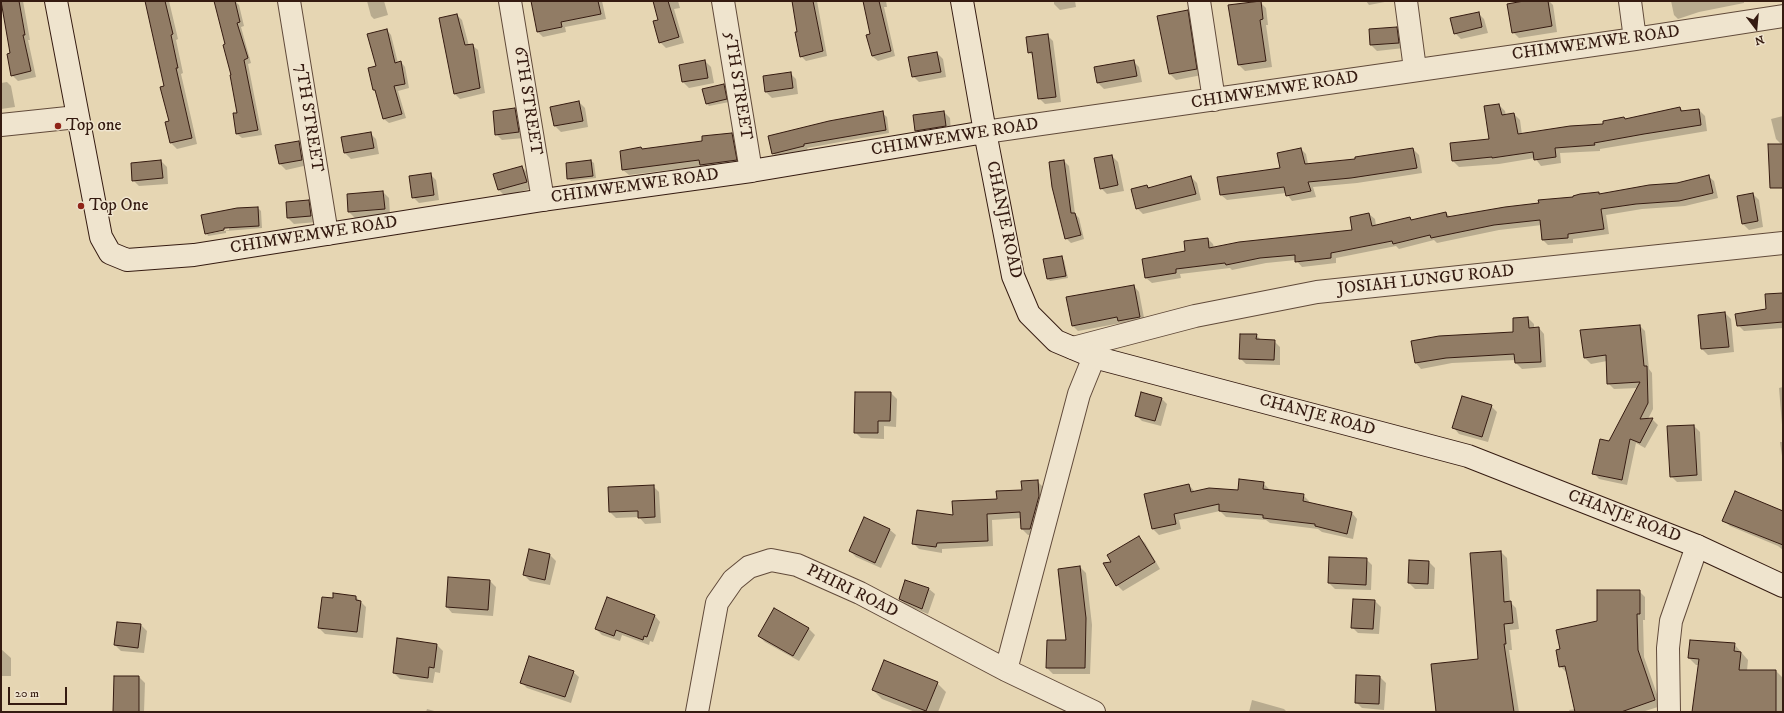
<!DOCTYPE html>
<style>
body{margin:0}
#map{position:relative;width:1784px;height:713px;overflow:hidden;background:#e6d6b3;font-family:"IM FELL DW Pica",serif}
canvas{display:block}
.frame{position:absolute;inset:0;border:2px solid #351b11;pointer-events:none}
.north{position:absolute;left:1736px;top:8px;width:40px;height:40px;-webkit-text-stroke:3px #efe4ce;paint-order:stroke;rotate:164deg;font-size:11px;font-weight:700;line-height:16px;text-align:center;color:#351b11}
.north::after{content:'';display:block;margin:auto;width:14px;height:18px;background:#351b11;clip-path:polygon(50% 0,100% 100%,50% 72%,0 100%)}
.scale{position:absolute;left:8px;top:687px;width:59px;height:18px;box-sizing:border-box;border:2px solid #351b11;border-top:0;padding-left:5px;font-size:12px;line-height:14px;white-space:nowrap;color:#351b11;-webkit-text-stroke:3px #efe4ce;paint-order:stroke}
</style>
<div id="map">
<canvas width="1784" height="713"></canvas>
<div class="frame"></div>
<div class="north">N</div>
<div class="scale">20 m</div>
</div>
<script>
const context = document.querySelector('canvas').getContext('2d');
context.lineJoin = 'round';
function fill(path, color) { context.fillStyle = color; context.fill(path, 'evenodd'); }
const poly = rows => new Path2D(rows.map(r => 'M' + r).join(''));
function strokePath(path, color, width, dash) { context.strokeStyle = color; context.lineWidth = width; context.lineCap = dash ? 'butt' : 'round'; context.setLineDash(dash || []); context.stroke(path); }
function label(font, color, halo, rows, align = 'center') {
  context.font = font + ' "IM FELL DW Pica",serif'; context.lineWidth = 3; context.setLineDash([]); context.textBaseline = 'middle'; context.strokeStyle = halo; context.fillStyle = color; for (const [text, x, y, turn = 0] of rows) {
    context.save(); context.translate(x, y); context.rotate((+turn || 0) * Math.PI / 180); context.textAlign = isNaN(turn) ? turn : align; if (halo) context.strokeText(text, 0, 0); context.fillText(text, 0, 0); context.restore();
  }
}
fill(poly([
 [1,1,23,1,30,40,28,40,36,77,18,81,12,75,11,54],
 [146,1,169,1,178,39,176,40,183,73,181,74,197,144,177,149,171,143,166,123,170,122,165,87],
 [231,1,235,1,239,5,244,26,241,27,251,63,248,64,262,135,242,138,237,134,238,113,227,45],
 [367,1,384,1,388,15,374,19,371,16],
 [538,1,602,1,606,19,565,27,566,32,543,37,538,32],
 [655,1,678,1,680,8,674,9,684,43,666,48,660,42,659,20],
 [793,1,817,1,827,56,806,61,801,56],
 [864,1,886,1,887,7,884,7,895,56,878,61,872,56,871,34],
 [1054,1,1075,1,1076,7,1060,10,1054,4],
 [1366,1,1390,1,1369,5],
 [1535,1,1549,1,1553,5,1557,32,1519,38,1513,32],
 [1671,1,1744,1,1744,3,1699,12,1678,19,1674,15],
 [1260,2,1266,8,1268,25,1266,25,1272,67,1245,71,1239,65],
 [1187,11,1193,17,1202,75,1176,80,1170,74,1158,16],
 [1478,13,1484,19,1488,33,1461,39,1455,33],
 [457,15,462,20,469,46,472,45,478,50,485,93,460,99,455,94],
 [1396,28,1402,34,1404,48,1377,51,1371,45],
 [387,30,391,35,398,63,401,62,405,67,409,88,398,91,406,118,389,123,384,119,377,94,374,90,377,67],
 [1047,35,1053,41,1061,102,1045,104,1039,98,1034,57,1029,52],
 [937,53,943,59,946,77,919,82,913,76],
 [705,61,711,67,714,83,689,88,683,82],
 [1133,61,1139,67,1142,82,1104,89,1098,83,1095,68],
 [790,73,796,79,798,94,772,98,766,92],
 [7,82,11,86,15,107,1,109,1,83],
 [724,85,726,87,729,102,709,106,707,104],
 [579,102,585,108,588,127,561,132,555,126,552,107],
 [1499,105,1505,111,1506,116,1514,114,1520,120,1522,135,1605,125,1680,108,1684,112,1699,110,1705,116,1707,131,1600,149,1600,151,1560,153,1561,163,1541,166,1535,158,1499,164,1459,167,1453,161,1490,139],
 [515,110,521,116,524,138,502,140,496,134],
 [944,112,950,118,951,132,922,136,916,131],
 [882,113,887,117,889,133,807,148,808,150,777,157,773,153],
 [1783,116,1783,174,1782,145,1776,139,1771,119],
 [370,133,376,139,379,154,351,159,345,153],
 [732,134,737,139,741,166,706,170,702,166,629,175,623,170,621,151,643,150,703,142],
 [299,142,305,148,308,165,286,170,280,164],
 [1301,149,1306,154,1308,164,1356,160,1413,149,1419,155,1422,173,1357,183,1313,187,1316,197,1292,201,1286,193,1227,200,1221,195,1281,168],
 [1112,156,1118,162,1124,191,1107,194,1101,188],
 [161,161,167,167,168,184,139,186,133,180],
 [591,161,594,163,596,178,571,181,568,178],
 [1064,161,1069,166,1075,214,1079,218,1084,239,1071,243,1066,238],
 [522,167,528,173,533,188,505,196,499,190,494,175],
 [430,174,436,180,439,200,419,203,413,197],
 [1708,176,1714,181,1718,198,1685,206,1642,209,1606,215,1609,234,1573,239,1573,243,1548,245,1543,240,1542,225,1499,230,1437,243,1434,240,1399,249,1396,246,1336,258,1336,263,1302,267,1296,260,1266,263,1232,270,1230,268,1180,274,1181,278,1152,283,1146,278,1143,260,1187,252,1208,239,1213,244,1214,248,1353,230,1369,214,1375,219,1376,226,1410,218,1412,221,1446,213,1450,217,1598,193,1600,194,1677,184],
 [1191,177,1197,183,1201,200,1143,214,1137,208,1147,186,1149,188],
 [383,192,389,198,390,215,355,218,349,212],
 [1753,194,1759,200,1763,227,1749,230,1743,224,1738,197],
 [308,201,314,207,317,222,294,224,288,218,287,203],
 [258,208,261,211,262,228,226,231,226,233,208,236,207,234,229,230,229,228,205,233,202,216,237,209],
 [1061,257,1064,260,1068,278,1050,281,1048,279],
 [1134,286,1139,292,1145,323,1125,326,1121,323,1078,331,1072,325],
 [1783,294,1783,328,1744,331,1738,325,1767,310],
 [1725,313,1731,319,1734,352,1708,355,1702,349,1699,316],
 [1528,318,1534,324,1534,329,1539,328,1544,334,1546,367,1522,369,1516,363,1516,360,1452,363,1421,369,1416,363,1514,332],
 [1640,326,1645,331,1649,369,1652,373,1653,409,1648,419,1652,419,1658,425,1645,448,1636,443,1627,485,1599,479,1594,473,1638,388,1614,389,1608,383,1607,361,1591,364,1585,358,1581,331],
 [1256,335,1261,340,1274,341,1280,347,1280,365,1246,364,1240,358],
 [1783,387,1783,437,1779,388],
 [891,393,897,399,896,427,884,426,884,439,861,438,855,432],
 [1161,398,1167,404,1161,426,1142,421,1136,415],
 [1491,406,1497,412,1488,442,1459,434,1454,428],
 [1694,426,1700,432,1702,481,1677,482,1671,476],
 [1780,442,1783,442,1783,458,1782,456],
 [1037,481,1043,487,1036,534,1028,535,1022,529,1022,518,992,520,993,546,942,549,942,553,919,549,913,543,954,516,1023,491],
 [1263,483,1269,489,1269,491,1303,495,1309,501,1309,503,1352,513,1357,519,1353,539,1322,532,1318,529,1270,523,1266,520,1226,517,1220,511,1179,520,1181,529,1159,535,1153,529,1189,485,1195,492,1239,492],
 [653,486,659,492,661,523,645,524,639,517,616,518,610,512],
 [1783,515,1783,550,1778,546,1730,526,1724,521],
 [890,530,896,535,881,568,856,557,850,551],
 [1139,537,1145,543,1160,569,1123,591,1117,585,1113,563],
 [529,551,550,555,556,561,550,585,530,581,524,575],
 [1501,552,1507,558,1510,602,1516,608,1519,629,1510,630,1512,650,1509,650,1519,712,1437,712,1479,660],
 [1366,559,1372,565,1371,590,1335,589,1329,583],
 [1429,562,1435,568,1434,589,1415,589,1409,583],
 [1080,567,1086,573,1092,625,1090,674,1053,674,1047,668,1067,641],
 [490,581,496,587,493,616,452,613,447,607],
 [929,589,935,594,928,614,906,605,900,599],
 [1639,591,1645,597,1645,620,1643,620,1644,657,1661,706,1642,712,1570,712,1569,710,1575,709,1568,672,1566,672,1560,666,1561,650],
 [356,597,366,607,363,638,325,634,319,628,334,599],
 [1375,601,1381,607,1379,634,1358,633,1352,627],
 [774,609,809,629,815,635,799,661,765,642,759,636],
 [655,616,660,622,653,642,650,641,649,645,622,635,620,641,602,635,596,629],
 [141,625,147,631,144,653,121,651,115,645],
 [1734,644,1748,660,1747,671,1776,671,1783,678,1782,712,1693,712,1700,665,1696,665,1689,658],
 [437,645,443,651,440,673,435,672,433,683,400,679,394,673],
 [1,649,11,658,11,676,1,676],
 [573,672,579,677,571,703,527,688,521,682],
 [139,677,145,683,144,712,115,712],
 [1380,677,1386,683,1384,710,1362,708,1356,702],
 [937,683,946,692,938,712,915,712,882,699,873,690],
 [1252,700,1284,709,1287,712,1249,712],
 [427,709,438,712,426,712]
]), '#0003');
const building = poly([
 [1,1,19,1,25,35,23,35,31,71,11,76,7,54,10,53,1,1],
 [145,1,165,1,173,34,171,35,178,68,176,68,192,138,170,143,165,122,169,121,160,87,164,86,145,1],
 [214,1,235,1,240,22,237,23,248,58,244,60,258,130,236,134,233,113,237,113,230,75,231,75,223,45,225,44,214,1],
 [531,1,598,1,601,14,561,22,562,27,537,32,531,1],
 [653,1,668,1,679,37,659,43,653,21,658,20,653,1],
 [792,1,813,1,823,51,800,57,795,32,797,32,792,1],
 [863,1,879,1,891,51,872,56,866,35,870,34,863,1],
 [1261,1,1263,19,1260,20,1266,61,1238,65,1228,5,1261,1],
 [1524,1,1548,1,1552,26,1512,33,1507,4,1524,1],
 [1188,10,1197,69,1169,74,1157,16,1188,10],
 [1479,12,1482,27,1454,34,1450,18,1479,12],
 [457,14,465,45,473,44,480,88,454,94,439,18,457,14],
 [1397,27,1399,43,1370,45,1369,29,1397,27],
 [387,29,395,63,401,61,405,84,394,86,402,114,383,119,375,90,373,90,368,68,376,66,367,34,387,29],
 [1048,34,1056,97,1038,99,1032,52,1028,53,1026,37,1048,34],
 [937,52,941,72,912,77,908,57,937,52],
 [705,60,708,78,682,82,679,65,705,60],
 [1134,60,1137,76,1097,83,1094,67,1134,60],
 [791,72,793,88,765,92,763,76,791,72],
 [724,84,727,99,706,104,702,89,724,84],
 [579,101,583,121,554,126,550,107,579,101],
 [1499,104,1502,115,1514,113,1518,134,1570,126,1603,124,1603,121,1624,117,1625,119,1680,107,1681,111,1699,109,1701,125,1644,134,1594,143,1595,145,1555,148,1556,157,1534,160,1533,152,1492,158,1492,157,1452,161,1450,143,1489,139,1484,106,1499,104],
 [515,108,519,132,495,135,493,111,515,108],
 [883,111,886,130,804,144,804,146,772,154,768,136,829,121,883,111],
 [944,111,946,126,915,131,913,115,944,111],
 [371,132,374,148,344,153,341,137,371,132],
 [732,133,737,160,700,165,699,160,622,170,620,151,641,147,642,149,702,141,702,136,732,133],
 [299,141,302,160,279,164,275,145,299,141],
 [1768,144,1783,144,1783,188,1770,188,1768,144],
 [1301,148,1305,164,1355,159,1355,157,1413,148,1417,168,1351,178,1308,182,1311,191,1286,196,1284,187,1220,195,1217,177,1280,168,1277,153,1301,148],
 [1112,155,1118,185,1100,189,1094,158,1112,155],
 [161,160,163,178,132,181,131,163,161,160],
 [591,160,593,176,567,179,566,163,591,160],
 [1064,160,1071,213,1075,213,1081,235,1065,239,1052,187,1049,162,1064,160],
 [522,166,527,182,498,190,493,174,522,166],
 [431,173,434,195,412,198,409,176,431,173],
 [1709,175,1713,193,1679,201,1636,204,1601,209,1604,229,1568,234,1568,238,1542,240,1540,220,1494,225,1431,238,1430,235,1393,244,1392,241,1331,253,1331,258,1295,262,1295,255,1260,258,1226,265,1225,263,1176,269,1176,273,1145,278,1142,259,1185,251,1184,241,1208,238,1209,248,1239,242,1352,230,1350,217,1369,213,1372,226,1410,217,1411,220,1446,212,1447,217,1505,207,1539,203,1538,200,1573,197,1573,196,1580,194,1599,192,1599,194,1649,185,1677,183,1709,175],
 [1191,176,1196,194,1136,209,1131,189,1147,185,1148,188,1191,176],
 [383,191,385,209,348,212,347,194,383,191],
 [1753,193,1758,221,1742,224,1737,196,1753,193],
 [309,200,311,216,287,218,286,202,309,200],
 [258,207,259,226,224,228,224,230,205,234,201,215,237,208,258,207],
 [1062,256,1066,276,1047,279,1043,259,1062,256],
 [1134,285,1140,317,1118,321,1117,317,1072,326,1066,297,1134,285],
 [1783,293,1783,322,1737,326,1735,314,1766,309,1765,294,1783,293],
 [1725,312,1729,347,1701,349,1698,315,1725,312],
 [1528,317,1529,328,1539,327,1541,362,1515,363,1514,354,1446,358,1415,363,1411,341,1439,336,1513,332,1513,318,1528,317],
 [1640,325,1644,366,1647,366,1648,403,1640,419,1653,418,1640,443,1630,439,1622,480,1592,474,1600,439,1609,441,1640,382,1607,384,1606,355,1584,358,1580,330,1640,325],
 [1240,334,1257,334,1256,339,1275,340,1274,360,1239,359,1240,334],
 [855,392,891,392,890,421,878,421,878,433,854,433,855,392],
 [1141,392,1162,398,1155,421,1135,416,1141,392],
 [1462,396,1492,405,1482,437,1452,428,1462,396],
 [1694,425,1697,475,1670,477,1667,426,1694,425],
 [1239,479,1264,482,1263,489,1304,494,1303,501,1352,512,1347,534,1315,526,1315,524,1263,518,1263,515,1219,511,1219,504,1174,514,1176,524,1152,529,1144,494,1189,484,1191,492,1209,488,1238,490,1239,479],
 [1038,480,1039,496,1030,529,1021,529,1020,512,987,514,988,541,937,543,936,547,912,544,917,510,953,515,952,501,997,499,996,491,1022,490,1021,481,1038,480],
 [654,485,655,517,638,518,638,511,609,512,608,487,654,485],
 [1735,491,1783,511,1783,545,1722,521,1735,491],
 [864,517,890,529,875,563,849,551,864,517],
 [1139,536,1155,562,1116,586,1103,563,1111,562,1107,555,1139,536],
 [529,549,550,554,545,580,523,575,529,549],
 [1501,551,1504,602,1511,601,1513,623,1504,624,1506,644,1504,644,1514,712,1436,712,1431,664,1478,659,1470,553,1501,551],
 [1329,557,1367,558,1366,585,1328,583,1329,557],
 [1409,560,1429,561,1428,584,1408,583,1409,560],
 [1080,566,1086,618,1085,668,1046,668,1047,640,1066,640,1058,569,1080,566],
 [448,577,490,580,488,610,446,607,448,577],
 [905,580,929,588,922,609,899,599,905,580],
 [1597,590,1640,590,1640,614,1637,614,1638,650,1655,700,1621,712,1575,712,1565,666,1559,667,1556,650,1560,649,1556,630,1597,621,1597,590],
 [333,593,356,596,356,600,361,601,357,632,318,628,322,597,333,598,333,593],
 [607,597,655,615,647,637,644,636,643,640,616,630,614,636,595,629,607,597],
 [1353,599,1375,600,1373,629,1351,628,1353,599],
 [774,608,809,628,793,656,758,636,774,608],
 [117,622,141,624,138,648,114,645,117,622],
 [397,638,437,644,434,668,429,667,428,678,393,673,397,638],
 [1690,640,1735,643,1734,651,1741,652,1739,670,1776,670,1776,712,1692,712,1699,659,1688,658,1690,640],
 [529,656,574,671,565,697,520,683,529,656],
 [884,660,938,682,926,711,872,690,884,660],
 [1356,675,1380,676,1379,704,1355,703,1356,675],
 [114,676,139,676,139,712,113,712,114,676]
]);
fill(building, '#917c65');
strokePath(building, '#351b11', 1);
const street = poly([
 [289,1,327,234],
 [510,1,543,200],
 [723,1,751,171],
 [1199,1,1214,100],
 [1406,1,1415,69],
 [1630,1,1635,39],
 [1,125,77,117],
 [985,132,1635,39,1783,16],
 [1073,348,1195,316,1317,292,1783,243],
 [1006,670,1079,394,1094,357],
 [697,712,717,603,733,580,749,567,771,560,797,565,860,593,1006,670,1094,712],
 [1669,712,1668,648,1671,621,1697,546]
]);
const secondary = poly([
 [56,1,101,237,110,253,127,260,194,255,543,200,751,171,985,132],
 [962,1,985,132,1013,276,1029,314,1056,341,1094,357,1468,456,1697,546,1783,586]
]);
strokePath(street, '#614a3a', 24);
strokePath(secondary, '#351b11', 24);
strokePath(street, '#efe4ce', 22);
strokePath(secondary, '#efe4ce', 22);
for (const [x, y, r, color] of [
 [58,126,4,"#8f2418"],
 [81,206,4,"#8f2418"]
]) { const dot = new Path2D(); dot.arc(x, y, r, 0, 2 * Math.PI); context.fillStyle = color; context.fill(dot); strokePath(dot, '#efe4ce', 1.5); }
label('17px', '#351b11', '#efe4ce', [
 ["CHIMWEMWE ROAD",1596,44,-8],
 ["5TH STREET",737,86,81],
 ["CHIMWEMWE ROAD",1275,91,-9],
 ["6TH STREET",527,101,81],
 ["7TH STREET",308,118,81],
 ["CHIMWEMWE ROAD",955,138,-9],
 ["CHIMWEMWE ROAD",635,187,-8],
 ["CHANJE ROAD",1003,220,78],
 ["CHIMWEMWE ROAD",314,236,-9],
 ["JOSIAH LUNGU ROAD",1426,281,-6],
 ["CHANJE ROAD",1317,416,15],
 ["CHANJE ROAD",1624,517,21],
 ["PHIRI ROAD",852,592,26]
]);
label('17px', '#351b11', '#efe4ce', [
 ["Top one",66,126],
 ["Top One",89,206]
], 'left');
</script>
